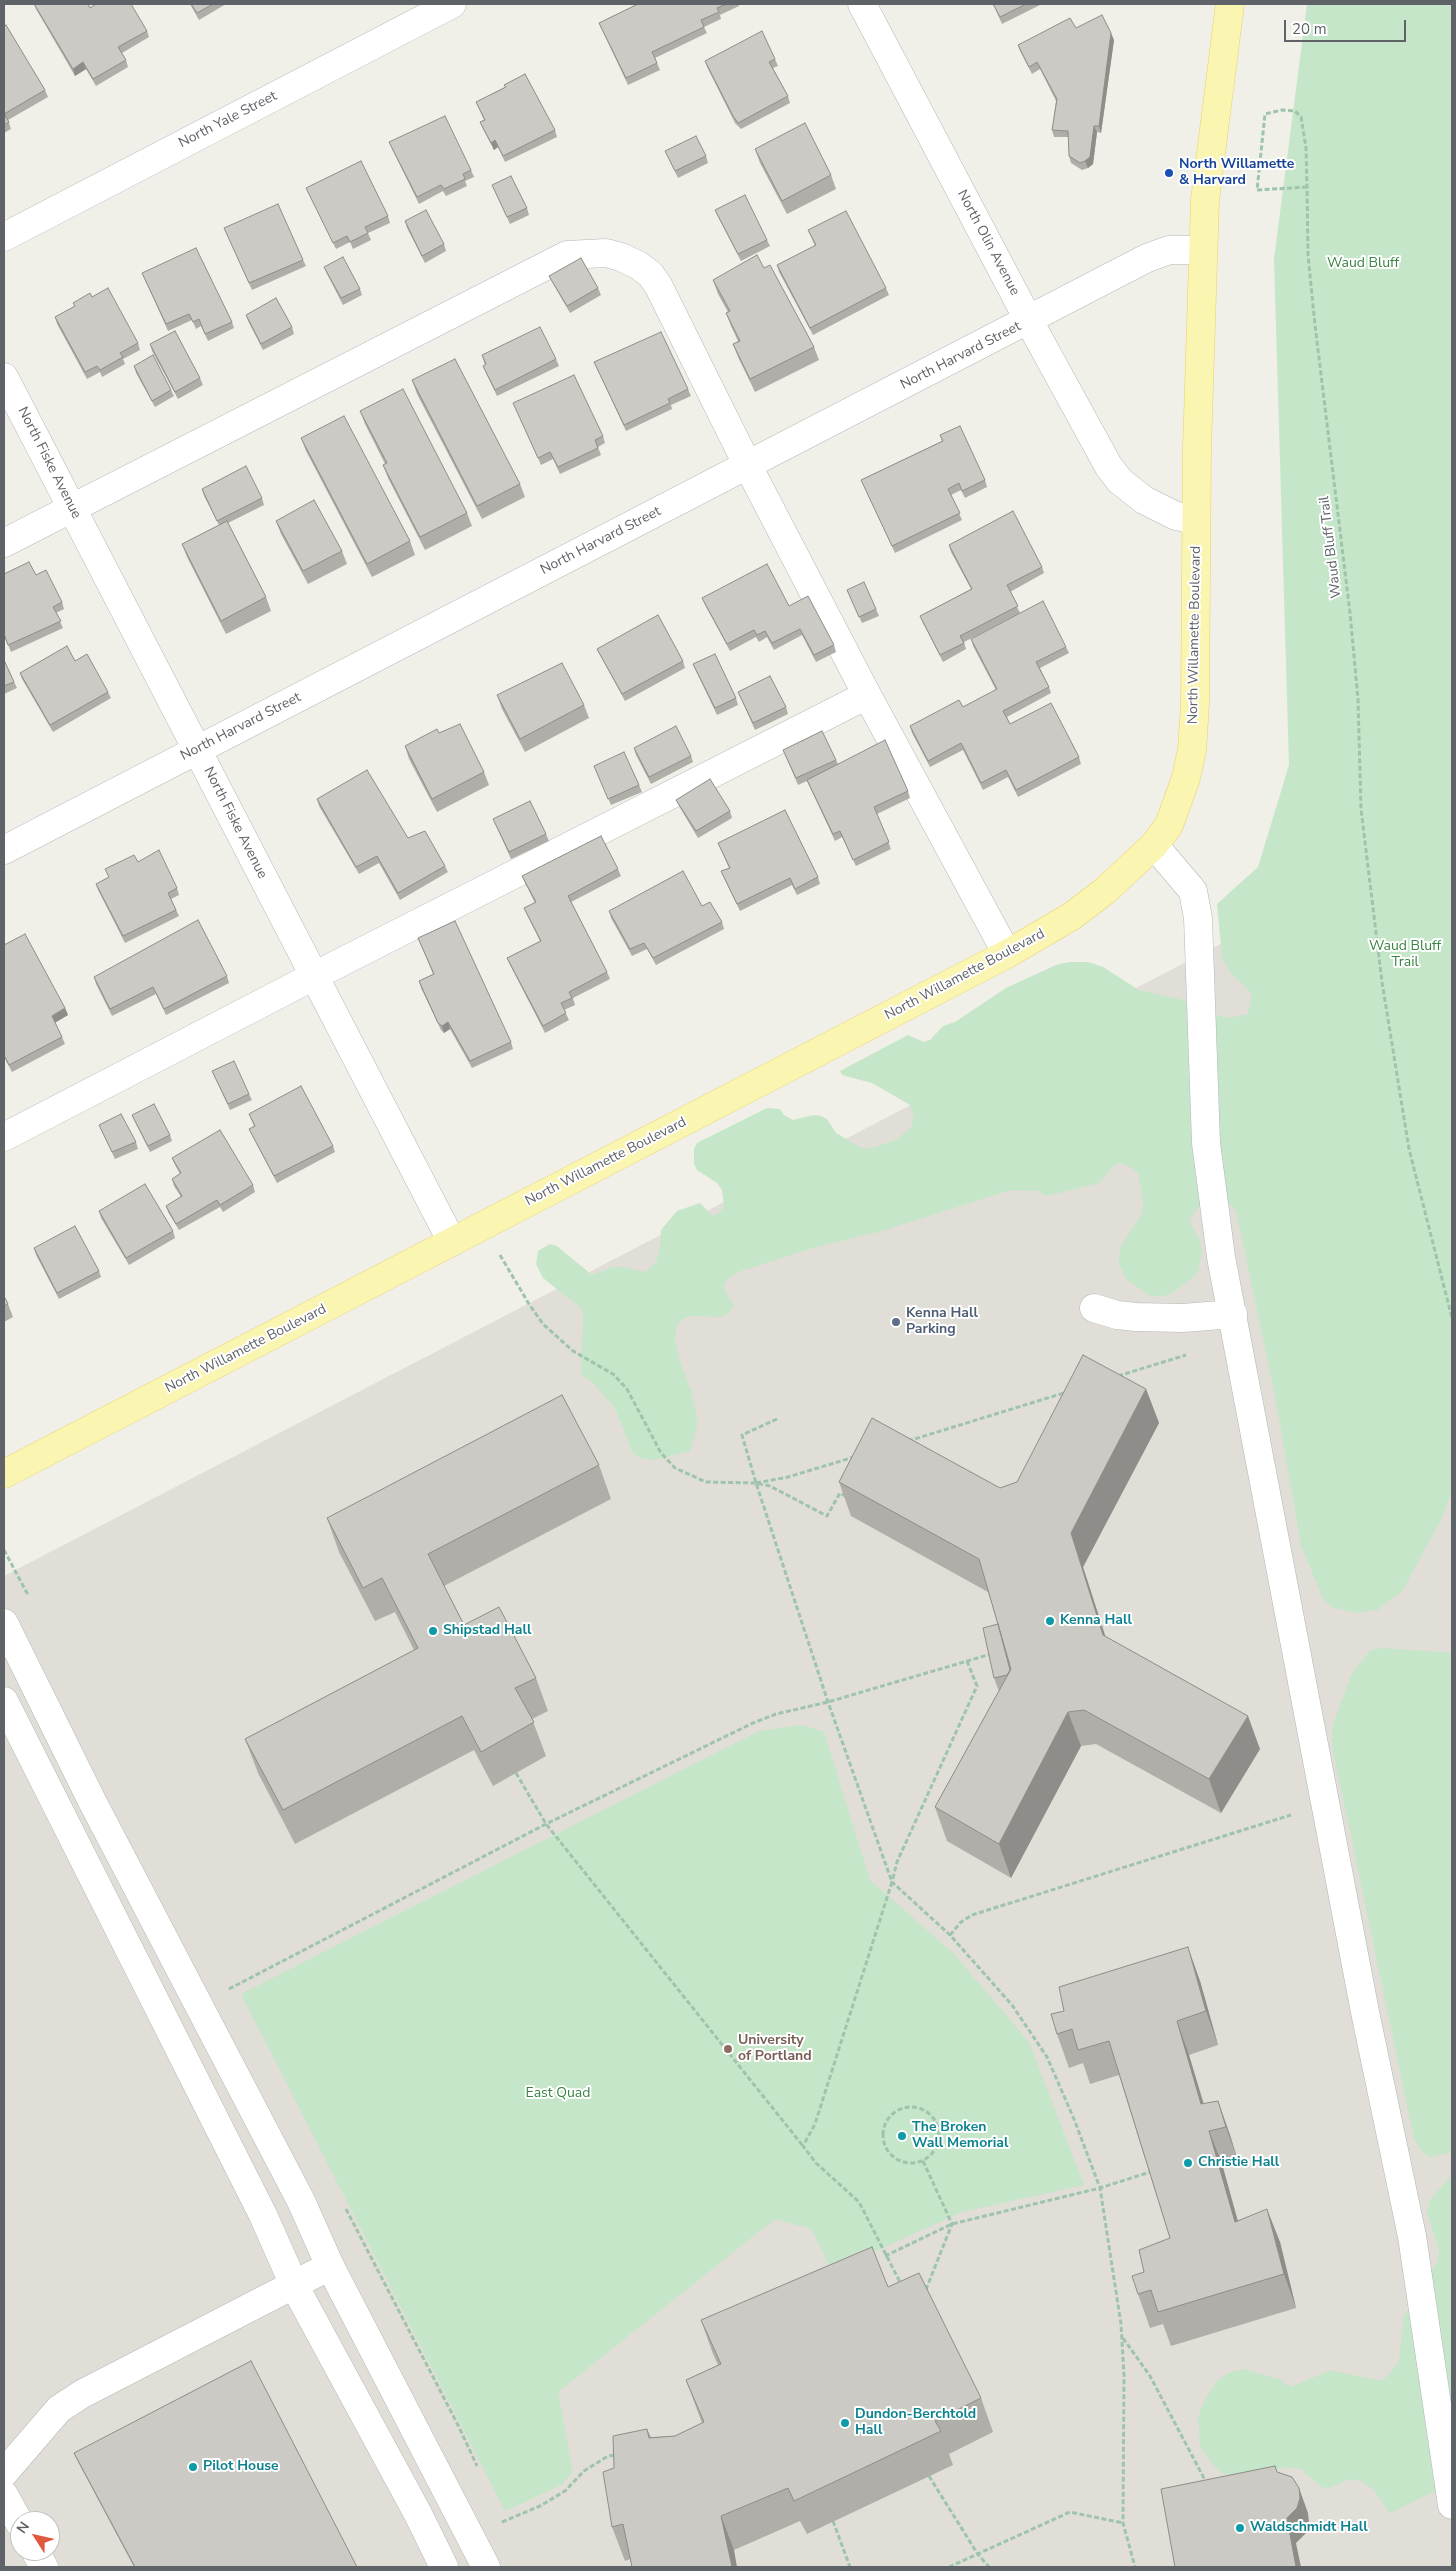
<!DOCTYPE html>
<style>
body{margin:0}
#map{position:relative;width:1456px;height:2571px;overflow:hidden;background:#f0efe8;font-family:"Nunito Sans",sans-serif}
canvas{display:block}
.frame{position:absolute;inset:0;border:5px solid #5f6267;pointer-events:none}
.north{position:absolute;left:10px;top:2511px;width:50px;height:50px;box-sizing:border-box;background:#fff;border:1px solid #bfc0c2;border-radius:50%;rotate:305deg;font-size:14px;font-weight:700;line-height:20px;text-align:center;color:#5f6267}
.north::after{content:'';display:block;margin:auto;width:18px;height:22px;background:#e0583e;clip-path:polygon(50% 0,100% 100%,50% 72%,0 100%)}
.scale{position:absolute;left:1284px;top:20px;width:122px;height:22px;box-sizing:border-box;border:2px solid #5f6267;border-top:0;padding-left:6px;font-size:15px;line-height:18px;white-space:nowrap;color:#5f6267;-webkit-text-stroke:4px #fff;paint-order:stroke}
</style>
<div id="map">
<canvas width="1456" height="2571"></canvas>
<div class="frame"></div>
<div class="north">N</div>
<div class="scale">20 m</div>
</div>
<script>
const context = document.querySelector('canvas').getContext('2d');
context.lineJoin = 'round';
function fill(path, color) { context.fillStyle = color; context.fill(path, 'evenodd'); }
const poly = rows => new Path2D(rows.map(r => 'M' + r).join(''));
function strokePath(path, color, width, dash) { context.strokeStyle = color; context.lineWidth = width; context.lineCap = dash ? 'butt' : 'round'; context.setLineDash(dash || []); context.stroke(path); }
function label(font, color, halo, rows, align = 'center') {
  context.font = font + ' "Nunito Sans",sans-serif'; context.lineWidth = 4; context.setLineDash([]); context.textBaseline = 'middle'; context.strokeStyle = halo; context.fillStyle = color; for (const [text, x, y, turn = 0] of rows) {
    context.save(); context.translate(x, y); context.rotate((+turn || 0) * Math.PI / 180); context.textAlign = isNaN(turn) ? turn : align; if (halo) context.strokeText(text, 0, 0); context.fillText(text, 0, 0); context.restore();
  }
}
fill(poly([
 [1294,906,1452,1331,1452,2567,4,2567,4,1576],
 [20,2521,50,2521,50,2551,20,2551]
]), '#e0ded6');
fill(poly([
 [1307,4,1452,4,1452,1491,1441,1520,1402,1591,1377,1610,1354,1613,1332,1607,1323,1599,1301,1545,1275,1396,1236,1210,1218,1194,1208,1194,1189,1220,1201,1243,1202,1252,1198,1271,1191,1279,1171,1294,1162,1296,1151,1296,1127,1280,1118,1263,1121,1246,1142,1214,1143,1201,1138,1174,1132,1168,1120,1163,1114,1165,1099,1183,1047,1196,1038,1191,1010,1190,882,1231,813,1248,741,1271,728,1278,724,1285,725,1292,734,1305,728,1314,719,1317,689,1316,680,1321,676,1329,675,1340,679,1358,691,1391,698,1423,690,1451,654,1460,642,1459,632,1452,615,1408,591,1381,581,1374,583,1318,581,1308,543,1278,536,1264,538,1251,550,1244,557,1246,592,1275,612,1267,624,1267,644,1272,648,1270,656,1262,660,1247,661,1230,677,1211,700,1203,713,1216,718,1214,724,1207,722,1190,717,1183,697,1170,694,1164,694,1149,697,1143,767,1108,780,1109,784,1115,793,1120,814,1115,821,1116,827,1119,836,1133,862,1148,872,1148,894,1141,910,1129,914,1119,910,1105,872,1083,842,1075,840,1071,908,1035,924,1042,930,1040,943,1026,955,1022,1006,988,1056,965,1070,962,1088,962,1103,967,1139,990,1179,999,1213,1014,1229,1018,1248,1014,1252,994,1230,972,1222,957,1217,904,1258,867,1289,765,1274,259],
 [1384,1648,1452,1653,1452,2152,1431,2157,1423,2153,1414,2139,1332,1745,1332,1727,1352,1673,1371,1650],
 [802,1725,824,1732,870,1880,954,1954,1029,2042,1084,2185,962,2212,832,2271,811,2229,775,2219,558,2392,573,2472,561,2485,505,2511,241,1994,759,1731],
 [1452,2175,1452,2483,1390,2513,1374,2490,1361,2481,1351,2479,1329,2488,1321,2487,1301,2469,1285,2467,1256,2479,1225,2474,1215,2467,1200,2447,1198,2417,1204,2401,1218,2380,1229,2373,1243,2369,1279,2379,1291,2387,1326,2372,1334,2371,1382,2381,1391,2372,1399,2361,1404,2316,1438,2261,1439,2249,1427,2213,1429,2201]
]), '#c6e6c9');
const minor = poly([
 [862,4,1029,321,1109,467,1120,481,1144,500,1176,516,1196,520],
 [4,237,452,4],
 [4,377,452,1242],
 [4,543,567,255,606,253,621,257,638,265,650,274,658,285,748,466,867,695,1007,954],
 [1154,845,1193,891,1198,918,1206,1143,1221,1257,1365,2012,1412,2236,1452,2505],
 [4,850,1147,258,1169,250,1203,250],
 [4,1137,314,976,867,695],
 [1094,1308,1117,1315,1136,1317,1183,1318,1233,1314],
 [4,1623,92,1801,301,2201,330,2266,486,2567],
 [4,1701,263,2215,294,2285,418,2514,444,2567],
 [4,2473,59,2409,82,2394,330,2266],
 [4,2495,20,2524],
 [35,2551,44,2567]
]);
const major = poly([
 [4,1474,1007,954,1072,916,1106,890,1154,845,1169,825,1186,778,1192,750,1195,704,1197,448,1205,200,1230,4]
]);
strokePath(minor, '#b5b7bb', 29);
strokePath(major, '#ead167', 29);
strokePath(poly([
 [1307,187,1257,190,1265,114,1282,110,1295,111,1301,117,1303,129,1306,148,1307,187,1308,255,1315,325,1350,613,1358,699,1361,809,1382,982,1409,1149,1452,1318],
 [500,1255,529,1304,543,1324,573,1351,613,1374,627,1389,661,1453,675,1468,706,1482,756,1483,770,1486,827,1516,840,1493,847,1497],
 [1118,1376,1186,1355],
 [777,1419,742,1435,756,1483,828,1702,892,1882,815,2124,803,2146,816,2163,859,2202,901,2284],
 [908,1441,1067,1392],
 [756,1483,788,1477,854,1457],
 [4,1550,28,1595],
 [967,1661,977,1686,897,1862,892,1882,950,1935,1012,2005,1047,2057,1074,2119,1100,2188,1121,2324,1124,2375,1123,2523,1135,2567],
 [516,1773,546,1824,803,2146],
 [950,1935,961,1922,972,1915,1291,1815],
 [229,1989,546,1824,753,1723,776,1714,828,1702,991,1654],
 '883 2135a28 28 0 1 1 56 0a28 28 0 1 1-56 0Z',
 [923,2161,952,2224,925,2292],
 [346,2209,459,2427,477,2466],
 [885,2256,952,2224,1100,2188,1150,2172],
 [1123,2338,1150,2376,1206,2482],
 [929,2476,977,2553,989,2567],
 [833,2521,850,2567],
 [502,2522,540,2506,565,2491,584,2471,608,2456,616,2455],
 [949,2567,1070,2512,1123,2523]
]), '#9ec4ad', 3, [5, 2.5]);
strokePath(minor, '#fff', 28);
strokePath(major, '#fbf5b2', 28);
fill(poly([
 [34,4,90,8,147,31,149,37,122,53,126,60,128,67,96,86,86,69,75,76,36,9],
 [190,4,226,4,199,20],
 [638,4,739,4,739,6,720,15,721,19,704,27,707,33,655,58,660,70,628,85,602,30,599,23],
 [993,4,1042,4,1002,24],
 [4,27,45,90,48,97,8,120,11,129,4,133],
 [1076,28,1114,40,1101,133,1097,132,1093,164,1088,168,1082,170,1071,163,1069,156,1069,137,1054,137,1052,130,1056,101,1040,69,1032,74,1020,51,1018,45],
 [775,59,778,66,773,68,788,96,790,103,741,129,735,123,707,67,705,61],
 [504,85,555,130,557,137,505,162,498,147,494,150,483,129,480,122,484,120,476,102,505,87],
 [389,142,471,170,474,177,465,181,467,186,446,196,443,191,419,204,392,149],
 [755,149,831,175,836,189,787,214,760,163],
 [665,151,706,156,708,163,678,178],
 [492,185,527,208,529,215,510,224],
 [306,188,388,216,390,223,368,233,371,240,353,249,350,242,336,249,309,194],
 [715,210,767,240,770,246,741,261,718,217],
 [405,221,444,244,446,251,425,263,407,228],
 [224,228,303,260,306,266,252,290],
 [808,230,886,288,889,295,813,335,779,272,777,265,815,246],
 [324,267,360,289,362,295,343,305,327,274],
 [764,268,814,347,819,360,755,392,738,357,733,344,738,341,731,326,726,313,728,312,718,294,713,280],
 [142,273,232,322,234,328,208,341,201,326,196,329,192,320,168,331],
 [549,276,598,288,601,295,570,313,552,282],
 [92,297,138,343,140,350,123,359,125,364,102,377,100,372,87,379,57,324,55,317],
 [246,315,292,327,294,334,263,350,248,321],
 [150,344,200,378,203,385,178,399,152,351],
 [482,355,556,359,559,366,497,396,486,373,483,366,485,365],
 [594,362,688,389,691,396,671,405,672,409,626,431],
 [134,366,171,390,174,396,155,407,136,373],
 [412,380,520,484,525,497,482,519,417,394],
 [513,403,603,436,605,443,598,447,601,455,560,474,553,459,541,465],
 [360,411,467,513,472,526,425,550,388,478,383,465,385,464,365,424],
 [940,435,985,480,987,487,965,498,961,490,951,495,962,520,895,553,861,480,942,441],
 [301,438,410,541,415,555,372,577,306,451],
 [202,489,262,498,264,505,228,523,266,597,271,611,226,634,187,557,182,544,219,525,204,496],
 [276,521,342,551,347,564,308,584,281,534],
 [949,545,1042,567,1044,573,1010,592,1020,613,964,642,966,649,943,662,923,623,920,616,971,589,951,552],
 [36,575,62,602,64,609,56,613,63,628,11,652,4,635],
 [847,590,876,609,879,616,862,623],
 [702,598,789,606,834,645,836,652,816,662,802,635,774,650,767,637,759,642,756,637,730,651,705,605],
 [971,639,1066,647,1069,653,1040,668,1049,687,1051,693,1007,717,1010,724,1079,757,1081,764,1018,797,1008,777,983,790,963,750,930,767,912,733,910,726,963,707,996,690,973,646],
 [597,649,683,661,685,668,625,701,600,655],
 [4,660,17,688,4,694],
 [75,661,108,692,111,698,53,732,22,679,20,673],
 [693,664,736,698,738,705,717,715,696,671],
 [738,692,786,707,788,714,755,730],
 [497,695,584,705,589,718,525,752,502,709],
 [439,733,484,772,489,785,437,812,409,759,405,746],
 [634,748,691,756,693,762,651,784,636,755],
 [783,750,836,760,838,764,908,791,910,798,877,814,891,849,856,866,842,837,835,841,807,781,798,785],
 [594,766,639,785,642,792,611,805],
 [317,799,408,838,445,866,448,872,400,900,379,863,359,874,319,806],
 [676,800,730,811,732,818,698,838,679,806],
 [493,819,546,834,549,841,511,859],
 [718,843,818,877,820,884,797,895,792,885,740,911,724,878,721,871,729,868],
 [138,862,177,888,179,895,171,899,179,916,125,943,98,890,96,884],
 [618,869,621,876,571,902,607,972,610,979,573,998,575,1005,564,1010,569,1020,545,1033,510,965,507,958,540,941,527,915,524,908,535,903,525,883,522,876],
 [702,906,722,922,724,929,656,965,647,949,632,956,611,918,609,911],
 [418,938,511,1042,513,1049,472,1068,450,1029,444,1033,441,1030,421,988,419,981,433,974],
 [4,945,65,1008,68,1015,55,1023,62,1037,65,1044,12,1072,4,1057],
 [227,976,229,983,166,1015,156,994,112,1016,96,984,94,977],
 [212,1071,249,1094,252,1100,230,1110],
 [249,1114,333,1146,335,1152,277,1183,252,1135,249,1129,254,1126],
 [132,1115,170,1135,172,1141,150,1152,135,1122],
 [99,1125,136,1142,138,1149,115,1159],
 [172,1158,253,1185,255,1192,223,1212,220,1207,179,1230,168,1212,166,1206,181,1197,174,1186,172,1179,180,1174,175,1165],
 [99,1211,173,1231,175,1238,129,1265,101,1218],
 [34,1248,99,1271,101,1277,59,1299,36,1255],
 [4,1296,8,1304,13,1317,4,1322],
 [1146,1389,1159,1423,1083,1567,1105,1636,1260,1749,1221,1813,1096,1744,1081,1746,1011,1878,947,1841,935,1807,999,1691,994,1678,998,1624,988,1592,851,1516,839,1482,1000,1488,1017,1482],
 [599,1465,611,1499,444,1586,464,1625,536,1678,548,1711,532,1719,546,1756,493,1786,474,1750,295,1844,258,1773,245,1739,414,1650,395,1612,375,1621,339,1552,327,1518],
 [1200,1981,1218,2045,1189,2055,1204,2104,1218,2101,1230,2135,1238,2161,1222,2164,1238,2221,1280,2242,1296,2308,1171,2346,1163,2324,1150,2328,1138,2294,1144,2272,1170,2238,1119,2075,1090,2084,1083,2063,1069,2068,1057,2034],
 [888,2287,981,2398,993,2432,949,2454,953,2465,807,2534,800,2521,734,2550,630,2559,625,2561,612,2527,614,2468,647,2429,651,2437,675,2436,702,2423,686,2380,718,2365,713,2354,701,2320],
 [74,2453,357,2567,134,2567,77,2460]
]), '#afaea9');
fill(poly([
 [1111,33,1114,40,1101,133,1099,126],
 [83,62,86,69,75,76,73,69],
 [1094,126,1097,132,1093,164,1088,168,1085,161],
 [495,140,498,147,494,150,491,143],
 [65,1008,68,1015,54,1023,52,1016],
 [448,1022,450,1029,444,1033,442,1026],
 [1146,1389,1159,1423,1083,1567,1116,1669,1103,1635,1071,1533],
 [1068,1712,1081,1746,1011,1878,999,1844],
 [1248,1716,1260,1749,1221,1813,1209,1779],
 [1188,1947,1200,1981,1218,2045,1206,2011],
 [1177,2021,1189,2055,1211,2130,1201,2104],
 [1218,2101,1230,2135,1238,2161,1226,2127],
 [1209,2131,1222,2164,1247,2255,1235,2222],
 [1267,2209,1280,2242,1296,2308,1284,2274],
 [1299,2488,1308,2513,1309,2523,1306,2533,1296,2543,1301,2567,1296,2567,1287,2518],
 [721,2516,734,2550,737,2567,732,2567]
]), '#8f8d89');
const building = poly([
 [34,4,88,4,90,8,96,4,131,4,147,31,118,47,126,60,93,79,83,62,73,69,34,4],
 [191,4,213,4,197,13,191,4],
 [638,4,727,4,717,8,719,12,701,20,704,27,652,52,657,63,626,78,599,23,638,4],
 [993,4,1026,4,1000,17,993,4],
 [1102,15,1111,33,1099,126,1094,126,1090,157,1085,161,1080,163,1069,156,1068,131,1052,130,1057,99,1037,62,1029,67,1018,45,1070,18,1076,28,1102,15],
 [6,25,45,90,4,114,9,122,4,125,4,27,6,25],
 [762,31,775,59,769,62,788,96,738,123,733,116,705,61,762,31],
 [525,74,555,130,503,156,495,140,491,143,480,122,485,120,476,102,506,87,504,85,525,74],
 [445,116,471,170,463,174,465,179,444,189,441,185,417,197,389,142,445,116],
 [805,123,831,175,782,201,755,149,805,123],
 [696,136,706,156,675,171,665,151,696,136],
 [361,161,388,216,365,227,368,233,350,242,347,236,333,243,306,188,361,161],
 [511,176,527,208,507,217,492,185,511,176],
 [745,195,767,240,738,254,715,210,745,195],
 [278,204,303,260,249,283,224,228,278,204],
 [426,210,444,244,422,256,405,221,426,210],
 [846,211,886,288,810,328,777,265,816,245,808,230,846,211],
 [196,248,232,322,205,334,199,319,193,322,189,314,166,324,142,273,196,248],
 [757,255,764,268,770,265,814,347,750,379,733,344,740,341,726,313,730,311,713,280,757,255],
 [343,257,360,289,341,298,324,267,343,257],
 [581,258,598,288,567,306,549,276,581,258],
 [108,288,138,343,120,353,123,357,100,370,97,366,85,372,55,317,75,306,73,303,90,293,92,297,108,288],
 [276,298,292,327,261,344,246,315,276,298],
 [540,327,556,359,495,390,483,366,486,364,482,355,540,327],
 [175,331,200,378,175,392,150,344,175,331],
 [661,332,688,389,668,399,670,403,624,425,594,362,661,332],
 [153,355,171,390,152,401,134,366,153,355],
 [455,359,520,484,477,506,412,380,455,359],
 [574,375,603,436,595,440,598,448,558,467,550,452,538,458,513,403,574,375],
 [403,389,467,513,420,537,383,465,387,463,360,411,403,389],
 [344,416,410,541,367,564,301,438,344,416],
 [960,426,985,480,962,491,959,483,948,489,960,513,892,546,861,480,943,441,940,435,960,426],
 [246,466,262,498,217,521,202,489,246,466],
 [314,500,342,551,303,571,276,521,314,500],
 [1013,511,1042,567,1007,585,1018,606,960,636,964,643,940,655,920,616,972,589,949,545,1013,511],
 [227,521,266,597,221,621,182,544,227,521],
 [29,562,36,575,46,570,62,602,53,607,61,621,8,645,4,634,4,574,29,562],
 [767,564,789,606,808,596,834,645,814,655,800,629,772,643,765,631,757,635,754,630,727,644,702,598,767,564],
 [864,582,876,609,859,617,847,590,864,582],
 [1043,601,1066,647,1036,662,1049,687,1003,711,1010,724,1051,703,1079,757,1016,790,1006,770,981,783,961,743,928,761,910,726,959,700,963,707,997,689,971,639,1043,601],
 [658,615,683,661,622,694,597,649,658,615],
 [67,646,75,661,87,654,108,692,50,725,20,673,67,646],
 [715,654,736,698,715,708,693,664,715,654],
 [4,660,14,682,4,686,4,660],
 [562,663,584,705,520,739,497,695,562,663],
 [770,676,786,707,753,723,738,692,770,676],
 [460,724,484,772,432,799,405,746,437,729,439,733,460,724],
 [676,726,691,756,649,777,634,748,676,726],
 [822,731,836,760,796,778,783,750,822,731],
 [885,740,908,791,874,807,889,842,853,860,840,831,833,834,807,780,885,740],
 [624,752,639,785,608,799,594,766,624,752],
 [367,770,408,838,425,831,445,866,398,893,377,856,356,867,317,799,367,770],
 [710,779,730,811,696,831,676,800,710,779],
 [530,801,546,834,509,852,493,819,530,801],
 [785,810,818,877,795,889,790,878,737,904,721,871,730,868,718,843,785,810],
 [601,836,618,869,568,896,607,972,569,992,572,998,561,1003,566,1013,543,1026,507,958,541,941,524,908,536,902,522,876,601,836],
 [159,850,177,888,168,893,176,910,123,936,96,884,109,877,105,869,134,855,138,862,159,850],
 [683,871,702,906,710,902,722,922,653,958,644,943,630,949,609,911,683,871],
 [198,920,227,976,164,1009,153,987,110,1009,94,977,198,920],
 [455,921,511,1042,470,1061,448,1022,442,1026,438,1023,419,981,434,974,418,938,455,921],
 [25,934,65,1008,52,1016,62,1037,9,1065,4,1055,4,945,25,934],
 [234,1061,249,1094,228,1104,212,1071,234,1061],
 [301,1086,333,1146,274,1176,249,1129,255,1126,249,1114,301,1086],
 [154,1104,170,1135,148,1146,132,1115,154,1104],
 [121,1114,136,1142,112,1152,99,1125,121,1114],
 [220,1130,253,1185,220,1205,217,1200,176,1224,166,1206,182,1196,172,1179,181,1173,172,1158,220,1130],
 [145,1184,173,1231,126,1258,99,1211,145,1184],
 [75,1226,99,1271,57,1293,34,1248,75,1226],
 [4,1296,8,1304,4,1306,4,1296],
 [1083,1355,1146,1389,1071,1533,1103,1635,1248,1716,1209,1779,1084,1710,1068,1712,999,1844,935,1807,1011,1669,979,1559,839,1482,872,1418,1000,1488,1017,1482,1083,1355],
 [562,1395,599,1465,428,1554,464,1625,499,1607,536,1678,515,1688,534,1722,481,1752,462,1716,283,1810,245,1739,418,1648,382,1578,363,1588,327,1518,562,1395],
 [998,1624,1010,1670,1007,1675,994,1678,983,1628,998,1624],
 [1188,1947,1206,2011,1177,2021,1201,2104,1218,2101,1226,2127,1209,2131,1235,2222,1267,2209,1284,2274,1158,2312,1151,2290,1138,2294,1132,2276,1144,2272,1139,2250,1170,2238,1109,2041,1078,2050,1072,2029,1057,2034,1051,2014,1064,2011,1059,1987,1188,1947],
 [872,2247,888,2287,919,2273,981,2398,935,2421,941,2431,794,2501,788,2488,721,2516,732,2567,632,2567,623,2524,612,2527,603,2472,614,2468,613,2436,647,2429,649,2438,675,2436,704,2422,686,2380,721,2364,701,2320,872,2247],
 [251,2361,357,2567,135,2567,74,2453,251,2361],
 [1275,2466,1277,2472,1292,2477,1299,2488,1300,2498,1297,2508,1287,2518,1296,2567,1175,2567,1161,2489,1275,2466]
]);
fill(building, '#cccac4');
strokePath(building, '#8f8d89', 1);
for (const [x, y, r, color] of [
 [1169,173,5,"#1a4fb4"],
 [896,1322,5,"#5c6f8a"],
 [1050,1621,5,"#0f9aa8"],
 [433,1631,5,"#0f9aa8"],
 [728,2049,5,"#8d6e63"],
 [902,2136,5,"#0f9aa8"],
 [1188,2163,5,"#0f9aa8"],
 [845,2423,5,"#0f9aa8"],
 [193,2467,5,"#0f9aa8"],
 [1240,2528,5,"#0f9aa8"]
]) { const dot = new Path2D(); dot.arc(x, y, r, 0, 2 * Math.PI); context.fillStyle = color; context.fill(dot); strokePath(dot, '#fff', 2); }
label('14px', '#5f6267', '#fff', [
 ["North Yale Street",228,120,-27],
 ["North Olin Avenue",988,243,62],
 ["North Harvard Street",961,356,-27],
 ["North Fiske Avenue",49,463,63],
 ["North Harvard Street",601,541,-27],
 ["Waud Bluff Trail",1331,547,-97],
 ["North Willamette Boulevard",1195,635,-89],
 ["North Harvard Street",241,727,-27],
 ["North Fiske Avenue",235,823,63],
 ["North Willamette Boulevard",965,975,-28],
 ["North Willamette Boulevard",606,1162,-27],
 ["North Willamette Boulevard",246,1349,-27]
]);
label('bold 14px', '#164399', '#fff', [
 ["North Willamette",1179,165],
 ["& Harvard",1179,181]
], 'left');
label('14px', '#3a8343', '#fff', [
 ["Waud Bluff",1363,264],
 ["Waud Bluff",1405,947],
 ["Trail",1405,963],
 ["East Quad",558,2094]
]);
label('bold 14px', '#4e5e75', '#fff', [
 ["Kenna Hall",906,1314],
 ["Parking",906,1330]
], 'left');
label('bold 14px', '#0d838f', '#fff', [
 ["Kenna Hall",1060,1621],
 ["Shipstad Hall",443,1631],
 ["The Broken",912,2128],
 ["Wall Memorial",912,2144],
 ["Christie Hall",1198,2163],
 ["Dundon-Berchtold",855,2415],
 ["Hall",855,2431],
 ["Pilot House",203,2467],
 ["Waldschmidt Hall",1250,2528]
], 'left');
label('bold 14px', '#785e54', '#fff', [
 ["University",738,2041],
 ["of Portland",738,2057]
], 'left');
</script>
